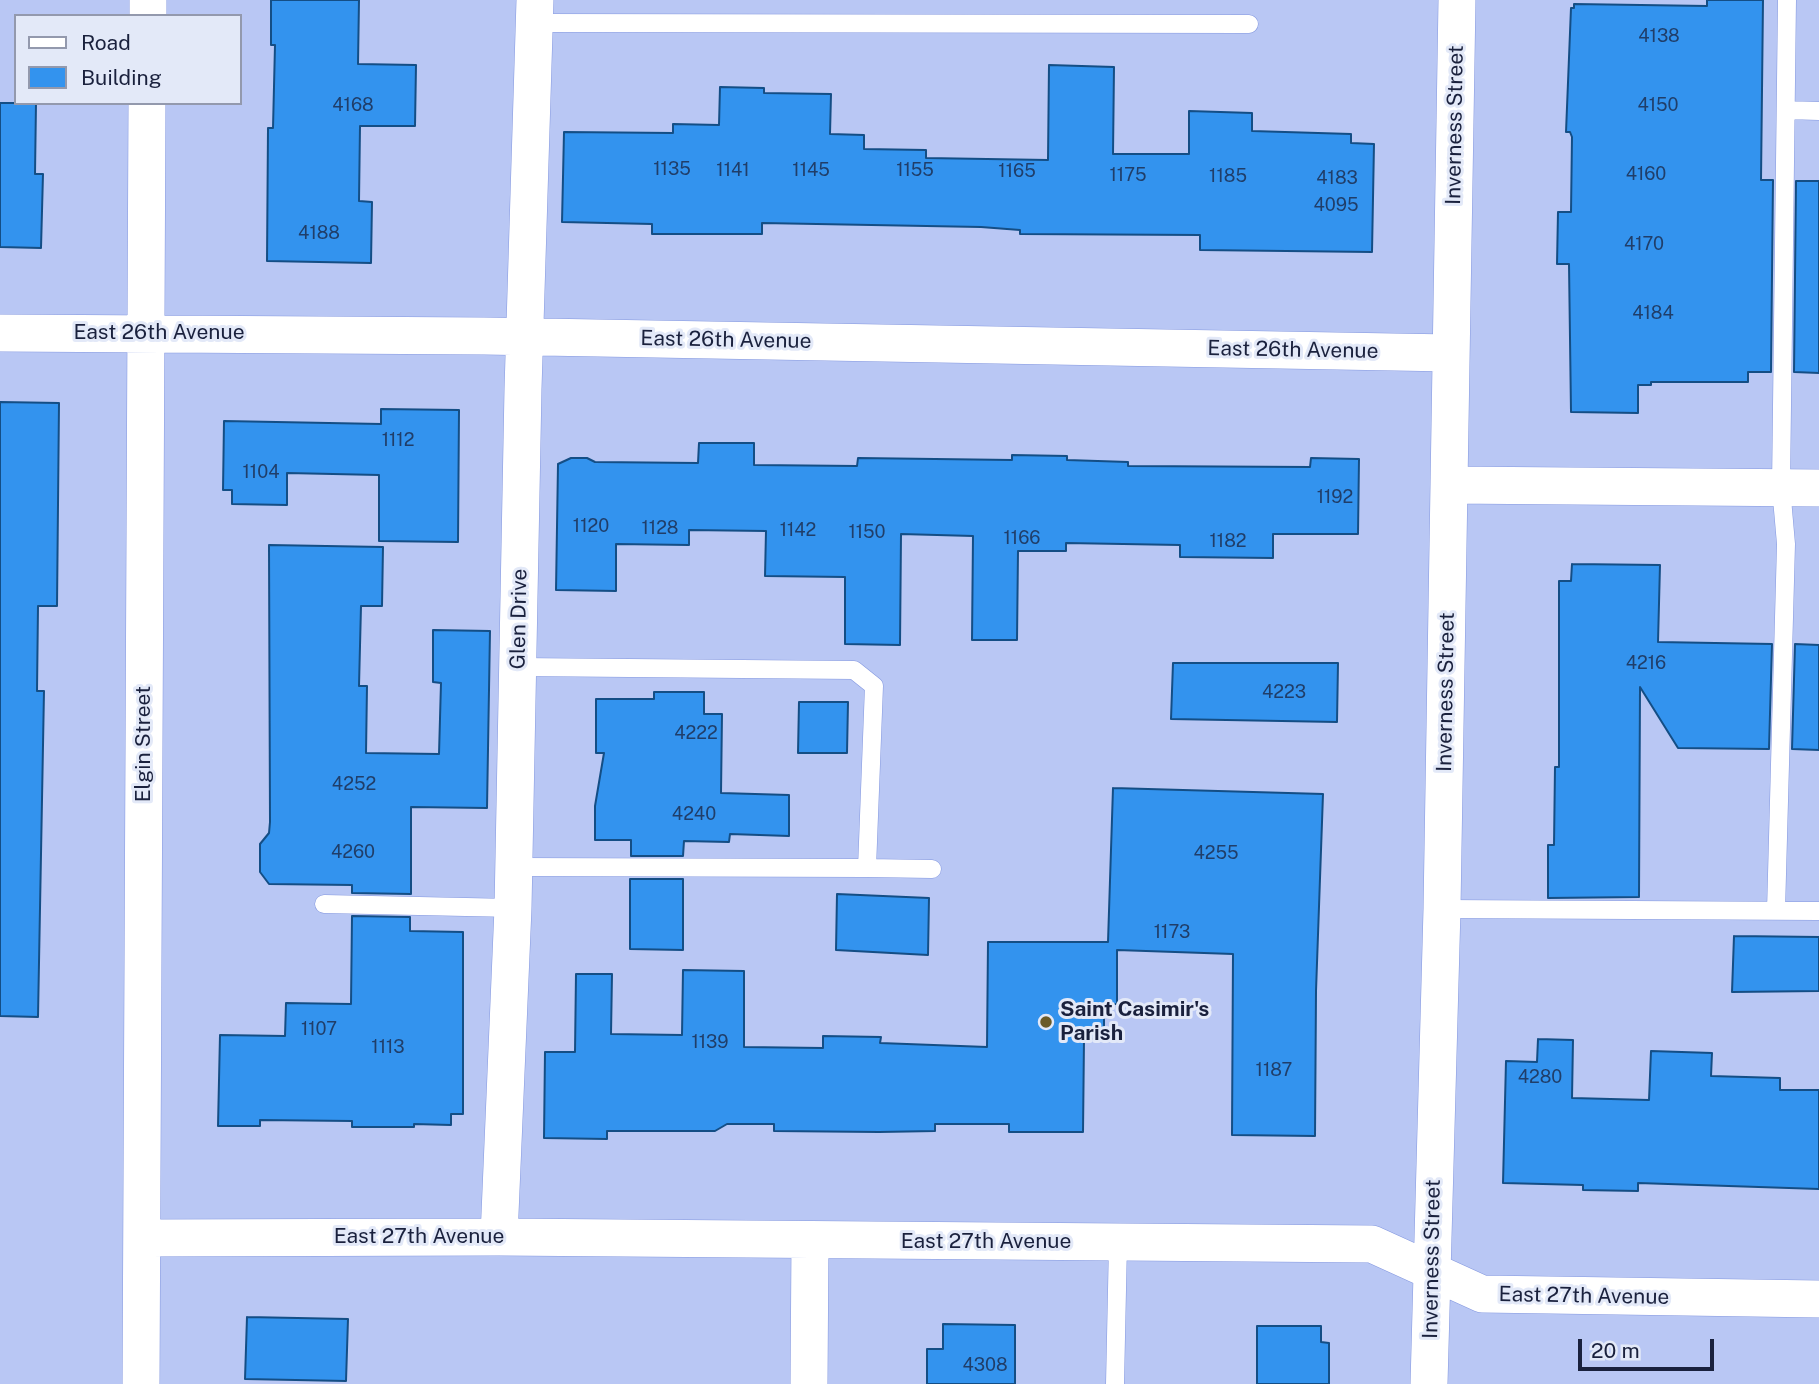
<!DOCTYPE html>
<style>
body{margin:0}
#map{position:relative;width:1819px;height:1384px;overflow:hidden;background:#b9c7f4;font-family:"Public Sans",sans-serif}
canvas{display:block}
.legend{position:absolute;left:14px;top:14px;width:228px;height:91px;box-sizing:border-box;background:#e3e9f8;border:2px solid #9399ad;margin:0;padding:9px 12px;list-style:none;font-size:21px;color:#1a213d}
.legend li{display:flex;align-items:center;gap:14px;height:35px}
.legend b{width:35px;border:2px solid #9399ad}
.scale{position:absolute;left:1578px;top:1339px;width:136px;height:32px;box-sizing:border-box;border:4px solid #1a213d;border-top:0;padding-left:9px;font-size:21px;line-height:24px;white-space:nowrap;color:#1a213d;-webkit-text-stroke:5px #e3e9f8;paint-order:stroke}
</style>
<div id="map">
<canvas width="1819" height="1384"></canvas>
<ul class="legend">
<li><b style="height:9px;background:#fff"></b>Road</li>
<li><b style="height:19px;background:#3393ee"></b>Building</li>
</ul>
<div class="scale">20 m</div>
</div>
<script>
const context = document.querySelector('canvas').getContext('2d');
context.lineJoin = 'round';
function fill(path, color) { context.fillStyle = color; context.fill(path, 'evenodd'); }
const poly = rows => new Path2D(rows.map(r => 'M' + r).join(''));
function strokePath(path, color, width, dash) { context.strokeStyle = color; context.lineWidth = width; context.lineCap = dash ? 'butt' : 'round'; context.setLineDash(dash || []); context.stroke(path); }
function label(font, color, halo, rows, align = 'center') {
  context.font = font + ' "Public Sans",sans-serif'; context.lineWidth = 6; context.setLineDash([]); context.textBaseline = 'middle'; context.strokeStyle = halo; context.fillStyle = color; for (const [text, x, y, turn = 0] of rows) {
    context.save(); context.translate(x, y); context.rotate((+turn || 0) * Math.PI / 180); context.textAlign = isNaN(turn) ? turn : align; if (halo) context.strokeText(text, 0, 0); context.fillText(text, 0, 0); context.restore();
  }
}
const building = poly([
 [271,0,359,0,358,64,416,65,415,126,360,126,359,201,372,202,371,263,267,261,268,128,273,128,275,45,271,45,271,0],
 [1707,0,1763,0,1761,180,1773,180,1771,372,1748,372,1748,382,1651,382,1651,385,1638,385,1638,413,1571,412,1569,264,1557,264,1558,212,1571,212,1572,137,1570,132,1566,132,1571,8,1574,8,1574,4,1707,6,1707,0],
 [1049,65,1114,67,1113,154,1189,154,1189,111,1252,113,1252,131,1351,134,1351,143,1374,144,1372,252,1200,250,1200,235,1020,234,1020,230,981,227,762,223,762,234,652,234,652,224,562,222,564,132,673,133,673,124,719,125,720,87,764,88,764,93,831,94,830,134,864,135,864,149,926,150,926,158,1048,160,1049,65],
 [0,103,36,103,35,174,43,174,41,248,0,247,0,103],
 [1796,181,1819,181,1819,373,1794,372,1796,181],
 [0,402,59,403,57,606,38,606,37,691,44,691,38,1017,0,1016,0,402],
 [381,409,459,410,458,542,379,541,379,475,287,473,287,505,232,504,232,490,223,490,224,421,381,424,381,409],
 [699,443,754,443,754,465,857,466,858,458,1012,460,1012,455,1067,456,1067,460,1128,462,1128,466,1310,467,1311,458,1359,459,1358,534,1273,534,1273,558,1180,557,1180,545,1066,543,1066,551,1018,551,1017,640,972,640,973,536,901,534,900,645,845,644,845,577,765,576,766,531,689,530,689,545,616,544,616,591,556,590,558,464,571,458,587,458,595,462,698,463,699,443],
 [269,545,383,547,382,606,361,606,359,686,367,686,366,753,439,754,441,683,433,682,433,630,490,631,487,808,411,807,411,894,352,893,352,885,269,884,260,872,260,844,269,833,270,822,269,545],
 [1572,564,1660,565,1658,642,1772,644,1769,749,1678,748,1640,687,1639,897,1548,898,1548,845,1554,845,1555,767,1559,767,1559,581,1571,581,1572,564],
 [1795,644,1819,645,1819,750,1792,749,1795,644],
 [1173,663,1338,663,1337,722,1171,719,1173,663],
 [654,692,704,692,704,714,722,714,721,793,789,795,789,836,730,834,729,842,684,841,683,856,631,856,631,840,595,840,595,806,604,753,596,753,596,699,654,699,654,692],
 [799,702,848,702,847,753,798,753,799,702],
 [1113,788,1323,794,1316,991,1315,1136,1232,1135,1233,954,1117,950,1117,1004,1104,1004,1104,1039,1084,1039,1083,1132,1009,1132,1009,1124,935,1124,935,1131,879,1132,774,1131,774,1124,727,1124,715,1131,607,1131,607,1139,544,1138,545,1052,575,1052,576,974,612,974,611,1034,682,1035,683,970,744,971,744,1047,823,1048,823,1036,881,1037,880,1043,987,1047,988,942,1108,942,1113,788],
 [630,879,683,879,683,950,630,949,630,879],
 [837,894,929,898,928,955,836,950,837,894],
 [352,916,410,917,410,931,463,932,463,1114,451,1114,451,1125,414,1124,414,1127,352,1127,352,1121,260,1120,260,1126,218,1126,220,1035,285,1036,286,1003,351,1004,352,916],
 [1734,936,1819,937,1819,991,1732,992,1734,936],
 [1538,1039,1573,1040,1572,1098,1649,1100,1651,1051,1712,1053,1711,1076,1780,1078,1780,1090,1819,1090,1819,1189,1638,1183,1638,1191,1583,1190,1583,1185,1503,1183,1506,1061,1537,1062,1538,1039],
 [247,1317,348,1319,346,1381,245,1379,247,1317],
 [943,1324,1015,1325,1015,1384,927,1384,927,1349,943,1349,943,1324],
 [1257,1326,1321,1326,1321,1342,1329,1343,1329,1384,1257,1384,1257,1326]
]);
fill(building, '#3393ee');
strokePath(building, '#144e85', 2);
const service = poly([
 [535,23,1249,24],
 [1786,110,1819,111],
 [514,867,867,868,874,686,854,670,517,667],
 [867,868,932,869],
 [324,904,513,908],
 [1442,909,1819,911],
 [1776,911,1786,544,1781,487,1787,0],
 [1115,1384,1118,1243]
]);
const minor = poly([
 [148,16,148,0],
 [0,333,484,336,1451,353],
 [1449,485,1819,488],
 [499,1237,513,908,523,389,535,0],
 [143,1238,499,1237,1372,1244,1482,1294,1819,1299],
 [141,1384,147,103],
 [809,1384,810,1240],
 [1429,1384,1442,909,1457,0]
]);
strokePath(service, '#8397df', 19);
strokePath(minor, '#8397df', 38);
strokePath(service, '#fff', 18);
strokePath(minor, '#fff', 37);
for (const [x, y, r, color] of [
 [1046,1022,7,"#6b5b28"]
]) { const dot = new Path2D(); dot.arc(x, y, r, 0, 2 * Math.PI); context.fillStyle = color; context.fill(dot); strokePath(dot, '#e3e9f8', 2.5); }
label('18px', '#203e69', null, [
 ["4138",1659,36],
 ["4168",353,105],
 ["4150",1658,105],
 ["1135",672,169],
 ["1141",733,170],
 ["1145",811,170],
 ["1155",915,170],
 ["1165",1017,171],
 ["4160",1646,174],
 ["1175",1128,175],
 ["1185",1228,176],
 ["4183",1337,178],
 ["4095",1336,205],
 ["4188",319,233],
 ["4170",1644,244],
 ["4184",1653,313],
 ["1112",398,440],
 ["1104",261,472],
 ["1192",1335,497],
 ["1120",591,526],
 ["1128",660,528],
 ["1142",798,530],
 ["1150",867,532],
 ["1166",1022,538],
 ["1182",1228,541],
 ["4216",1646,663],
 ["4223",1284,692],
 ["4222",696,733],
 ["4252",354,784],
 ["4240",694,814],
 ["4260",353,852],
 ["4255",1216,853],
 ["1173",1172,932],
 ["1107",319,1029],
 ["1139",710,1042],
 ["1113",388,1047],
 ["1187",1274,1070],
 ["4280",1540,1077],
 ["4308",985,1365]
]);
label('21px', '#1a213d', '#e3e9f8', [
 ["Inverness Street",1455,125,-89],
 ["East 26th Avenue",159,333],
 ["East 26th Avenue",726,340,1],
 ["East 26th Avenue",1293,350,1],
 ["Glen Drive",519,619,-89],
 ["Inverness Street",1446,692,-89],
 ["Elgin Street",144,744,-90],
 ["East 27th Avenue",419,1237],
 ["East 27th Avenue",986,1242],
 ["Inverness Street",1432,1259,-89],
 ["East 27th Avenue",1584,1296,1]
]);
label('bold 21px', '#1a213d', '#e3e9f8', [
 ["Saint Casimir's",1060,1010],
 ["Parish",1060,1034]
], 'left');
</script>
